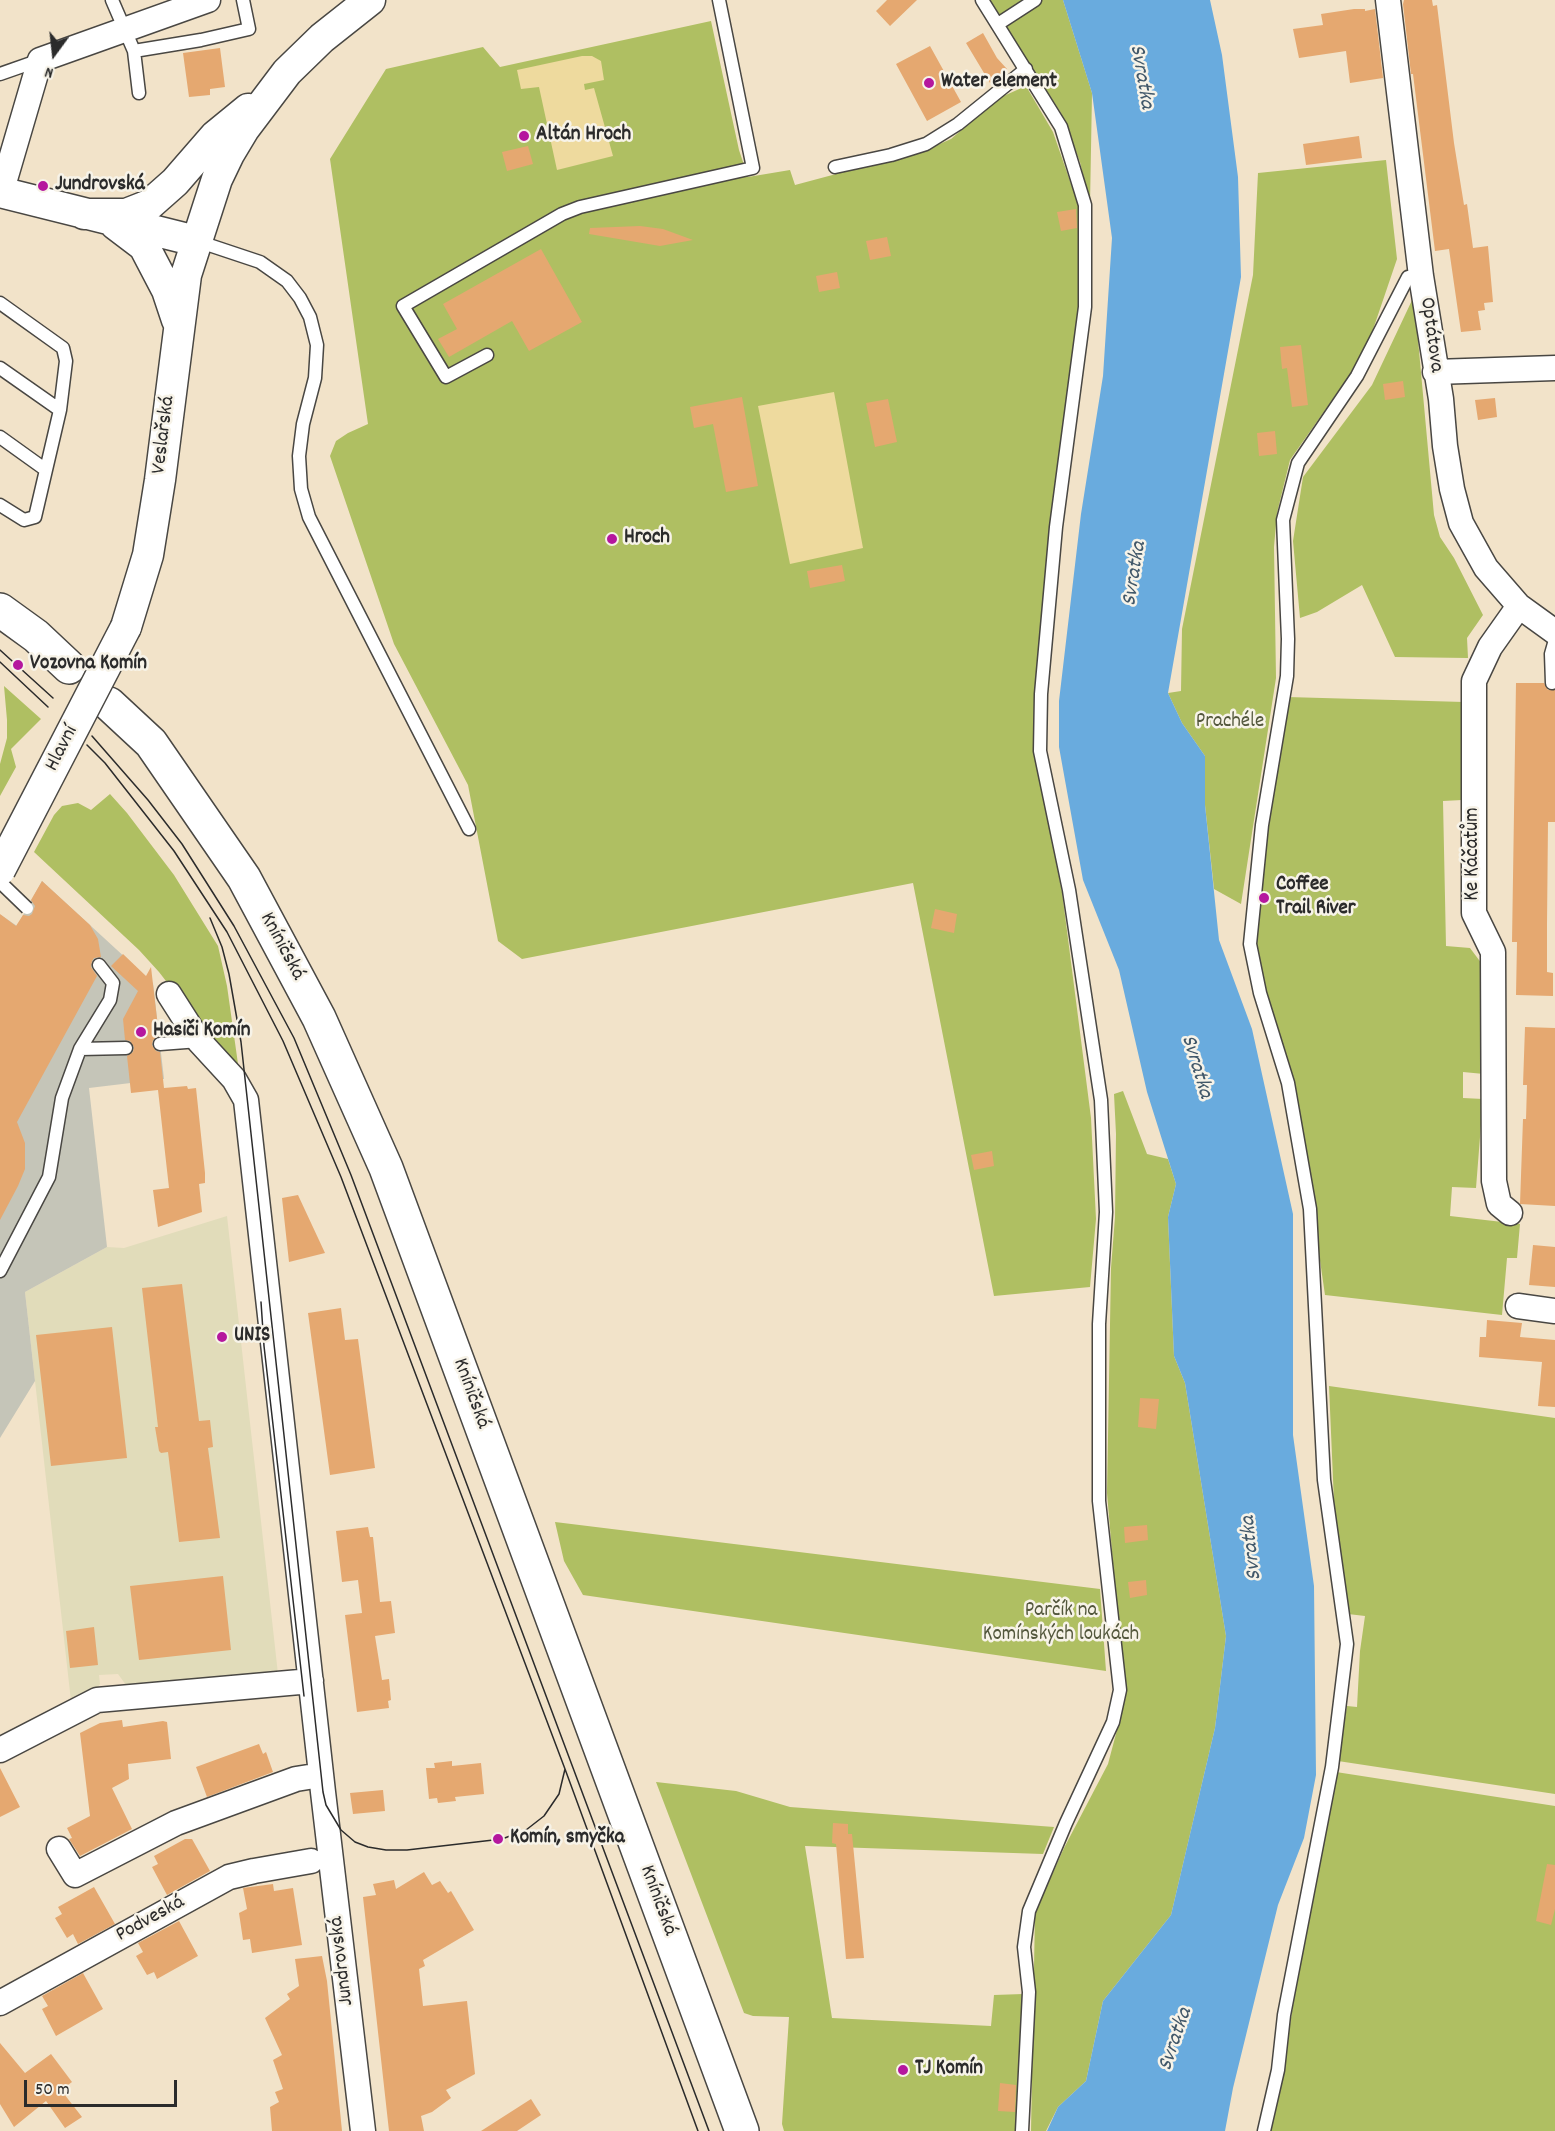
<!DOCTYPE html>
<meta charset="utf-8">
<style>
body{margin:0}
#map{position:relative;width:1555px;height:2131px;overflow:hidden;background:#f2e3c9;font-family:Dekko,sans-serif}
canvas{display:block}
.north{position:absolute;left:24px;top:24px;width:60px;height:60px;-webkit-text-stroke:4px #f7f3e8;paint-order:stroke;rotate:195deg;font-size:16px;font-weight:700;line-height:24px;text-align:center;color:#2b2b2b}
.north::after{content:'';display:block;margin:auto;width:21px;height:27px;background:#2b2b2b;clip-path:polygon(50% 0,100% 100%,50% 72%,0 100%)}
.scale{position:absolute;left:24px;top:2080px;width:153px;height:27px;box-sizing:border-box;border:3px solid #2b2b2b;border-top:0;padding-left:8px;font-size:18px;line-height:21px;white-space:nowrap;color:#2b2b2b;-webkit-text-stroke:4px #f7f3e8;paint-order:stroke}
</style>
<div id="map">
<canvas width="1555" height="2131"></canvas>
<div class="north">N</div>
<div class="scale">50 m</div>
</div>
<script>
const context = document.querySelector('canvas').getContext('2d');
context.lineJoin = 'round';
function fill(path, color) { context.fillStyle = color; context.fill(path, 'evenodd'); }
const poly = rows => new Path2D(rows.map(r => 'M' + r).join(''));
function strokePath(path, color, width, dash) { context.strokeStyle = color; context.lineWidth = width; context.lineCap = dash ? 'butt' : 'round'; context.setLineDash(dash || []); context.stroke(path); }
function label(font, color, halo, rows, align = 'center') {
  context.font = font + ' Dekko,sans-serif'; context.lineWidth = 5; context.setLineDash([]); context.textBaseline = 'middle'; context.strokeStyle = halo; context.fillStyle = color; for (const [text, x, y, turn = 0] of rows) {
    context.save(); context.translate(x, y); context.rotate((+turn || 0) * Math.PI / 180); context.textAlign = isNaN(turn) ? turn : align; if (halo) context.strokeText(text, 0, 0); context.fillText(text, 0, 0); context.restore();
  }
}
fill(poly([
 [227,1216,278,1674,137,1688,126,1685,118,1674,99,1675,100,1684,97,1689,71,1701,25,1292,107,1247,124,1248]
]), '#e1dcba');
fill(poly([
 [42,881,153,983,164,1079,89,1088,107,1247,25,1292,35,1381,0,1438,0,917,1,915,17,926]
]), '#c5c5b8');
fill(poly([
 [988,0,1063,0,1092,93,1090,205,1080,162,1061,113],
 [711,21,739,150,748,177,790,170,795,185,926,150,951,139,999,98,1026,86,1053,132,1081,213,1082,308,1038,669,1034,750,1062,892,1091,1118,1096,1219,1090,1287,994,1296,913,883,522,959,498,941,468,785,394,644,330,456,336,441,348,433,368,424,330,159,386,69,483,47,500,67],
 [1386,160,1397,259,1365,353,1290,460,1277,513,1274,547,1276,678,1241,904,1214,889,1205,805,1205,756,1182,723,1168,693,1181,691,1182,629,1253,275,1258,173],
 [1414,296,1434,515,1440,537,1454,558,1483,615,1467,638,1468,658,1395,657,1362,585,1317,612,1300,618,1293,541,1303,477,1372,385],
 [4,686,41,719,11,749,16,767,0,796,0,764,7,738,7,720],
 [1287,697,1464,702,1462,800,1443,801,1446,946,1470,948,1482,964,1484,1074,1463,1072,1463,1098,1483,1099,1476,1188,1452,1187,1450,1216,1520,1224,1517,1258,1507,1258,1502,1315,1325,1295,1294,1082,1268,998,1255,945,1265,846,1274,792],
 [110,794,127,813,174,875,218,946,227,986,239,1071,220,1051,159,972,139,950,34,852,54,815,62,806,78,803,91,810],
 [1123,1091,1147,1154,1168,1159,1176,1184,1168,1217,1174,1356,1185,1383,1226,1636,1215,1728,1171,1915,1103,2001,1086,2081,1058,2107,1046,2131,1031,2131,1035,1913,1064,1848,1108,1764,1126,1696,1115,1650,1114,1575,1107,1493,1111,1268,1115,1217,1116,1134,1114,1094],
 [1329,1386,1555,1418,1555,1794,1338,1761,1347,1706,1357,1707,1360,1651,1365,1616,1348,1614,1334,1502],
 [555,1522,1100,1589,1106,1671,583,1595,564,1561],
 [1336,1772,1555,1806,1555,2131,1269,2131,1283,2067,1304,1938],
 [656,1782,736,1791,790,1807,1054,1827,1043,1854,805,1846,832,2018,991,2026,994,1995,1023,1994,1018,2131,784,2131,782,2124,789,2017,753,2016,744,2013]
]), '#afbf62');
fill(poly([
 [582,56,592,56,601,61,604,80,584,84,585,90,594,88,613,156,557,170,539,87,521,89,517,70],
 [834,392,863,548,790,564,758,406]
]), '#eeda9e');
fill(poly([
 [1063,0,1210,0,1222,55,1238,177,1241,277,1168,693,1182,723,1205,756,1205,805,1219,940,1252,1029,1293,1214,1293,1435,1314,1586,1316,1775,1304,1838,1278,1905,1233,2088,1225,2131,1047,2131,1058,2107,1086,2081,1103,2001,1171,1915,1215,1728,1226,1636,1185,1383,1174,1356,1168,1217,1176,1184,1147,1092,1119,970,1083,880,1059,747,1059,701,1081,514,1103,376,1112,238,1092,93]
]), '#69abde');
fill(poly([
 [887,0,917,0,890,26,876,11],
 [1404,0,1432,0,1433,6,1437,5,1454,143,1464,205,1467,204,1473,248,1488,246,1493,302,1484,303,1485,310,1478,311,1481,330,1461,332,1449,249,1435,251,1413,74,1411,74,1403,4],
 [1354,9,1365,9,1365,11,1375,9,1383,78,1350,83,1346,51,1299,58,1293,29,1323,25,1321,14],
 [983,33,997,58,1007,69,990,83,966,43],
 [930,46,961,102,927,121,896,64],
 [220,48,225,87,210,89,210,95,189,97,183,53],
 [1359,136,1362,158,1306,165,1303,144],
 [528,146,533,164,507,171,502,152],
 [1076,209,1077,228,1061,231,1057,212],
 [640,226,663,229,693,240,660,246,589,234,590,228],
 [887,237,891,256,870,260,866,241],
 [541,249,582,322,529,351,512,321,449,357,438,339,457,329,443,304],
 [837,272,840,288,819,292,816,276],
 [1301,345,1308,405,1292,407,1287,368,1282,369,1280,347],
 [1403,381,1405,397,1385,400,1383,384],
 [742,397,758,486,726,492,713,424,694,428,690,407],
 [1495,398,1497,417,1478,420,1475,400],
 [888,399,897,442,875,447,866,403],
 [1275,431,1277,454,1259,456,1257,433],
 [842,565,845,581,810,588,807,571],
 [1516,683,1544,683,1548,690,1555,690,1555,822,1548,822,1547,924,1547,972,1553,973,1553,996,1516,995,1517,942,1512,942],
 [42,881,90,925,98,939,101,957,94,958,92,961,91,967,97,976,17,1122,25,1143,25,1169,18,1186,0,1220,0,914,16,926,23,915,29,916,32,914,35,906,31,900],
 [935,909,957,914,954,933,931,928],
 [123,954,146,976,151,967,159,1036,153,1040,152,1045,156,1051,160,1052,164,1088,187,1086,188,1089,196,1088,205,1173,205,1183,199,1184,202,1212,158,1227,153,1190,169,1188,158,1090,131,1093,127,1056,133,1052,134,1047,130,1041,125,1040,123,1019,138,991,111,966],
 [1525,1027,1555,1028,1555,1206,1520,1204,1523,1119,1526,1119,1527,1085,1523,1085],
 [992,1151,994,1166,974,1170,971,1155],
 [298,1195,325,1253,289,1262,282,1198],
 [1533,1245,1555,1247,1555,1287,1529,1285],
 [182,1284,199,1421,210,1420,213,1447,208,1448,220,1538,179,1542,168,1452,161,1453,159,1451,155,1427,158,1427,142,1288],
 [341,1308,345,1340,358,1339,375,1468,330,1475,308,1313],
 [1487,1320,1522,1323,1520,1337,1555,1340,1555,1407,1538,1406,1542,1362,1479,1357,1480,1337,1486,1337],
 [112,1327,127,1458,51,1466,36,1335],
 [1140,1398,1159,1399,1156,1429,1138,1427],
 [1147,1525,1148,1540,1125,1543,1124,1527],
 [368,1527,370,1537,373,1537,380,1602,391,1601,395,1633,375,1636,382,1680,389,1679,391,1700,388,1701,389,1708,357,1712,345,1615,362,1613,358,1580,342,1582,336,1531],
 [223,1576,231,1650,139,1660,130,1586],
 [1146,1580,1147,1595,1130,1598,1128,1582],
 [94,1627,98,1665,70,1668,66,1631],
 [122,1720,123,1727,163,1721,167,1722,171,1759,128,1764,129,1779,112,1788,132,1829,80,1856,69,1839,72,1838,67,1828,90,1816,80,1733,100,1723],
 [259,1744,263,1754,266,1752,273,1772,207,1797,196,1767],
 [452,1761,452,1766,481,1763,484,1794,455,1797,456,1801,438,1803,437,1798,429,1799,426,1768,435,1768,434,1763],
 [0,1768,20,1807,0,1817],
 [383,1790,385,1811,353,1814,350,1793],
 [833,1823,848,1824,848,1834,852,1834,864,1958,846,1959,836,1844,832,1843],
 [185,1839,192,1839,210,1871,167,1895,152,1867,158,1864,154,1856],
 [1547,1864,1555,1865,1555,1909,1551,1925,1536,1921],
 [424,1872,432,1885,440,1881,448,1893,451,1891,474,1930,423,1960,425,1966,419,1969,423,2006,467,2001,475,2074,446,2090,451,2098,432,2112,421,2116,424,2131,389,2131,363,1897,376,1895,373,1884,394,1880,396,1889],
 [273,1884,274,1891,293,1888,302,1945,252,1953,250,1939,243,1940,239,1913,247,1909,243,1888],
 [94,1887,115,1924,78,1944,73,1934,67,1938,55,1918,62,1914,58,1907],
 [179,1921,198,1956,157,1979,154,1972,147,1975,136,1956,143,1952,138,1943],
 [322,1956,327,1981,342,2131,272,2131,270,2107,279,2102,275,2092,283,2089,273,2060,282,2055,265,2018,290,1999,287,1994,299,1986,295,1959],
 [83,1973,103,2009,56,2036,42,2009,48,2006,42,1996],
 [0,2043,25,2073,51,2054,72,2082,61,2090,82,2117,65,2128,46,2101,14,2127,0,2104],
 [1000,2083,1016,2085,1015,2112,998,2111],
 [531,2099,541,2115,517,2131,481,2131]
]), '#e5a870');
const service = poly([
 [112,0,134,51,139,93],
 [982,0,1061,127,1085,205,1085,307,1056,527,1041,694,1040,751,1069,890,1101,1100,1106,1212,1099,1324,1099,1501,1120,1690,1113,1722,1066,1823,1029,1911,1024,1947,1029,1992,1022,2131],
 [998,24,1035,0],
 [134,51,201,40,249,29,243,0],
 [0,74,40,60],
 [835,167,891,155,926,144,958,124,1026,69],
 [197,241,260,262,287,281,300,298,310,317,317,345,315,378,303,424,299,456,301,489,309,517,469,829],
 [0,303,63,348,66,361,60,410,35,517,24,520,0,505],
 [487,355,446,377,403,306,562,214,580,207,753,168,719,0],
 [0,368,60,410],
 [0,437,46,470],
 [1552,683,1551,654,1555,640],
 [160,1044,199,1041],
 [80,1049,126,1048],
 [0,1271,49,1177,62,1098,80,1049,110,1000,113,983,99,965],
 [1264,2131,1278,2070,1284,2015,1332,1767,1347,1644,1324,1480,1310,1209,1288,1083,1260,993,1250,944,1262,825,1287,676,1288,639,1283,520,1298,463,1357,376,1408,277,1421,276]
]);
const minor = poly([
 [1388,0,1421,276,1441,399,1445,446,1452,489,1461,523,1486,568,1519,606,1555,632],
 [1,193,40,60,208,0],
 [1435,372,1555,368],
 [169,994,199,1041,234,1079,246,1100,323,1792,363,2131],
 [1510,1213,1499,1204,1494,1181,1493,952,1474,913,1474,681,1490,647,1519,606],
 [1518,1306,1555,1311],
 [0,1750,97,1700,311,1681],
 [59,1849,75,1875,176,1823,296,1779,321,1775],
 [0,2003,229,1877,254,1871,311,1861]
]);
const tertiary = poly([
 [0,192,196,241],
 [84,214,126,214,149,205,175,182,215,136,248,109],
 [115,224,144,246,167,290,177,320],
 [126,627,148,555,160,480,186,275,217,179,229,154,244,129,287,72,322,38,370,0]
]);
const secondary = poly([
 [0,610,36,636,69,667],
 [109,704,151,743,244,878,319,1018,386,1168,742,2131]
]);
strokePath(service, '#494743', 15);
strokePath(minor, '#494743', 27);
strokePath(tertiary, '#494743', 33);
strokePath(secondary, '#494743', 36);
strokePath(service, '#fff', 12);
strokePath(minor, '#fff', 24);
strokePath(tertiary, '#fff', 30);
strokePath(secondary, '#fff', 33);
strokePath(poly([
 [0,650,53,698],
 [0,662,48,707],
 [92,736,148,800,182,844,234,926,294,1038,351,1175,709,2131],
 [87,745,105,763,174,851,227,932,283,1041,341,1177,565,1769,698,2131],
 [210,918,222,947,229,974,241,1042,323,1792,326,1805,341,1830,355,1842,368,1847,386,1850,407,1850,502,1839,526,1830,544,1816,559,1794,565,1769],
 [261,1302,264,1346,304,1696]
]), '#2b2b2b', 1.5);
const serviceBridge = poly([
 [0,882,27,908]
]);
const tertiaryBridge = poly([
 [0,870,126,627]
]);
strokePath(serviceBridge, '#494743', 15, []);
strokePath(tertiaryBridge, '#494743', 33, []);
strokePath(serviceBridge, '#fff', 12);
strokePath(tertiaryBridge, '#fff', 30);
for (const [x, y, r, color] of [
 [929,83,6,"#b5179e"],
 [524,136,6,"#b5179e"],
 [43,186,6,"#b5179e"],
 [612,539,6,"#b5179e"],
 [18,665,6,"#b5179e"],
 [1264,898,6,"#b5179e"],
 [141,1032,6,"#b5179e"],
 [222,1337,6,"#b5179e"],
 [498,1839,6,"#b5179e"],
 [903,2070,6,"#b5179e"]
]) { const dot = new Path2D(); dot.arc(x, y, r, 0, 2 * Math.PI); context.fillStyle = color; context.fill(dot); strokePath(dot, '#f7f3e8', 2); }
label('bold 21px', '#2b2b2b', '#f7f3e8', [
 ["Water element",941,83],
 ["Altán Hroch",536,136],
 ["Jundrovská",55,186],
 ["Hroch",624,539],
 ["Vozovna Komín",30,665],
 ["Coffee",1276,886],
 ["Trail River",1276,910],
 ["Hasiči Komín",153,1032],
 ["UNIS",234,1337],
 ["Komín, smyčka",510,1839],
 ["TJ Komín",915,2070]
], 'left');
label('21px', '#2b2b2b', '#f7f3e8', [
 ["Optátova",1430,335,82],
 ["Veslařská",165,435,-83],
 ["Hlavní",63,749,-63],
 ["Ke Káčatům",1474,854,-90],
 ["Kníničská",281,947,62],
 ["Kníničská",470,1394,70],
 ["Kníničská",657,1901,70],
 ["Podveská",151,1920,-29],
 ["Jundrovská",343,1961,-97]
]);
label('21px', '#53573c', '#f7f3e8', [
 ["Prachéle",1230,723],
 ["Parčík na",1061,1612],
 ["Komínských loukách",1061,1636]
]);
label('italic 22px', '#41586a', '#f7f3e8', [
 ["Svratka",1140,77,80],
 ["Svratka",1136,574,-81],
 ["Svratka",1195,1067,73],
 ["Svratka",1253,1548,-96],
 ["Svratka",1177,2040,-71]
]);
</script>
